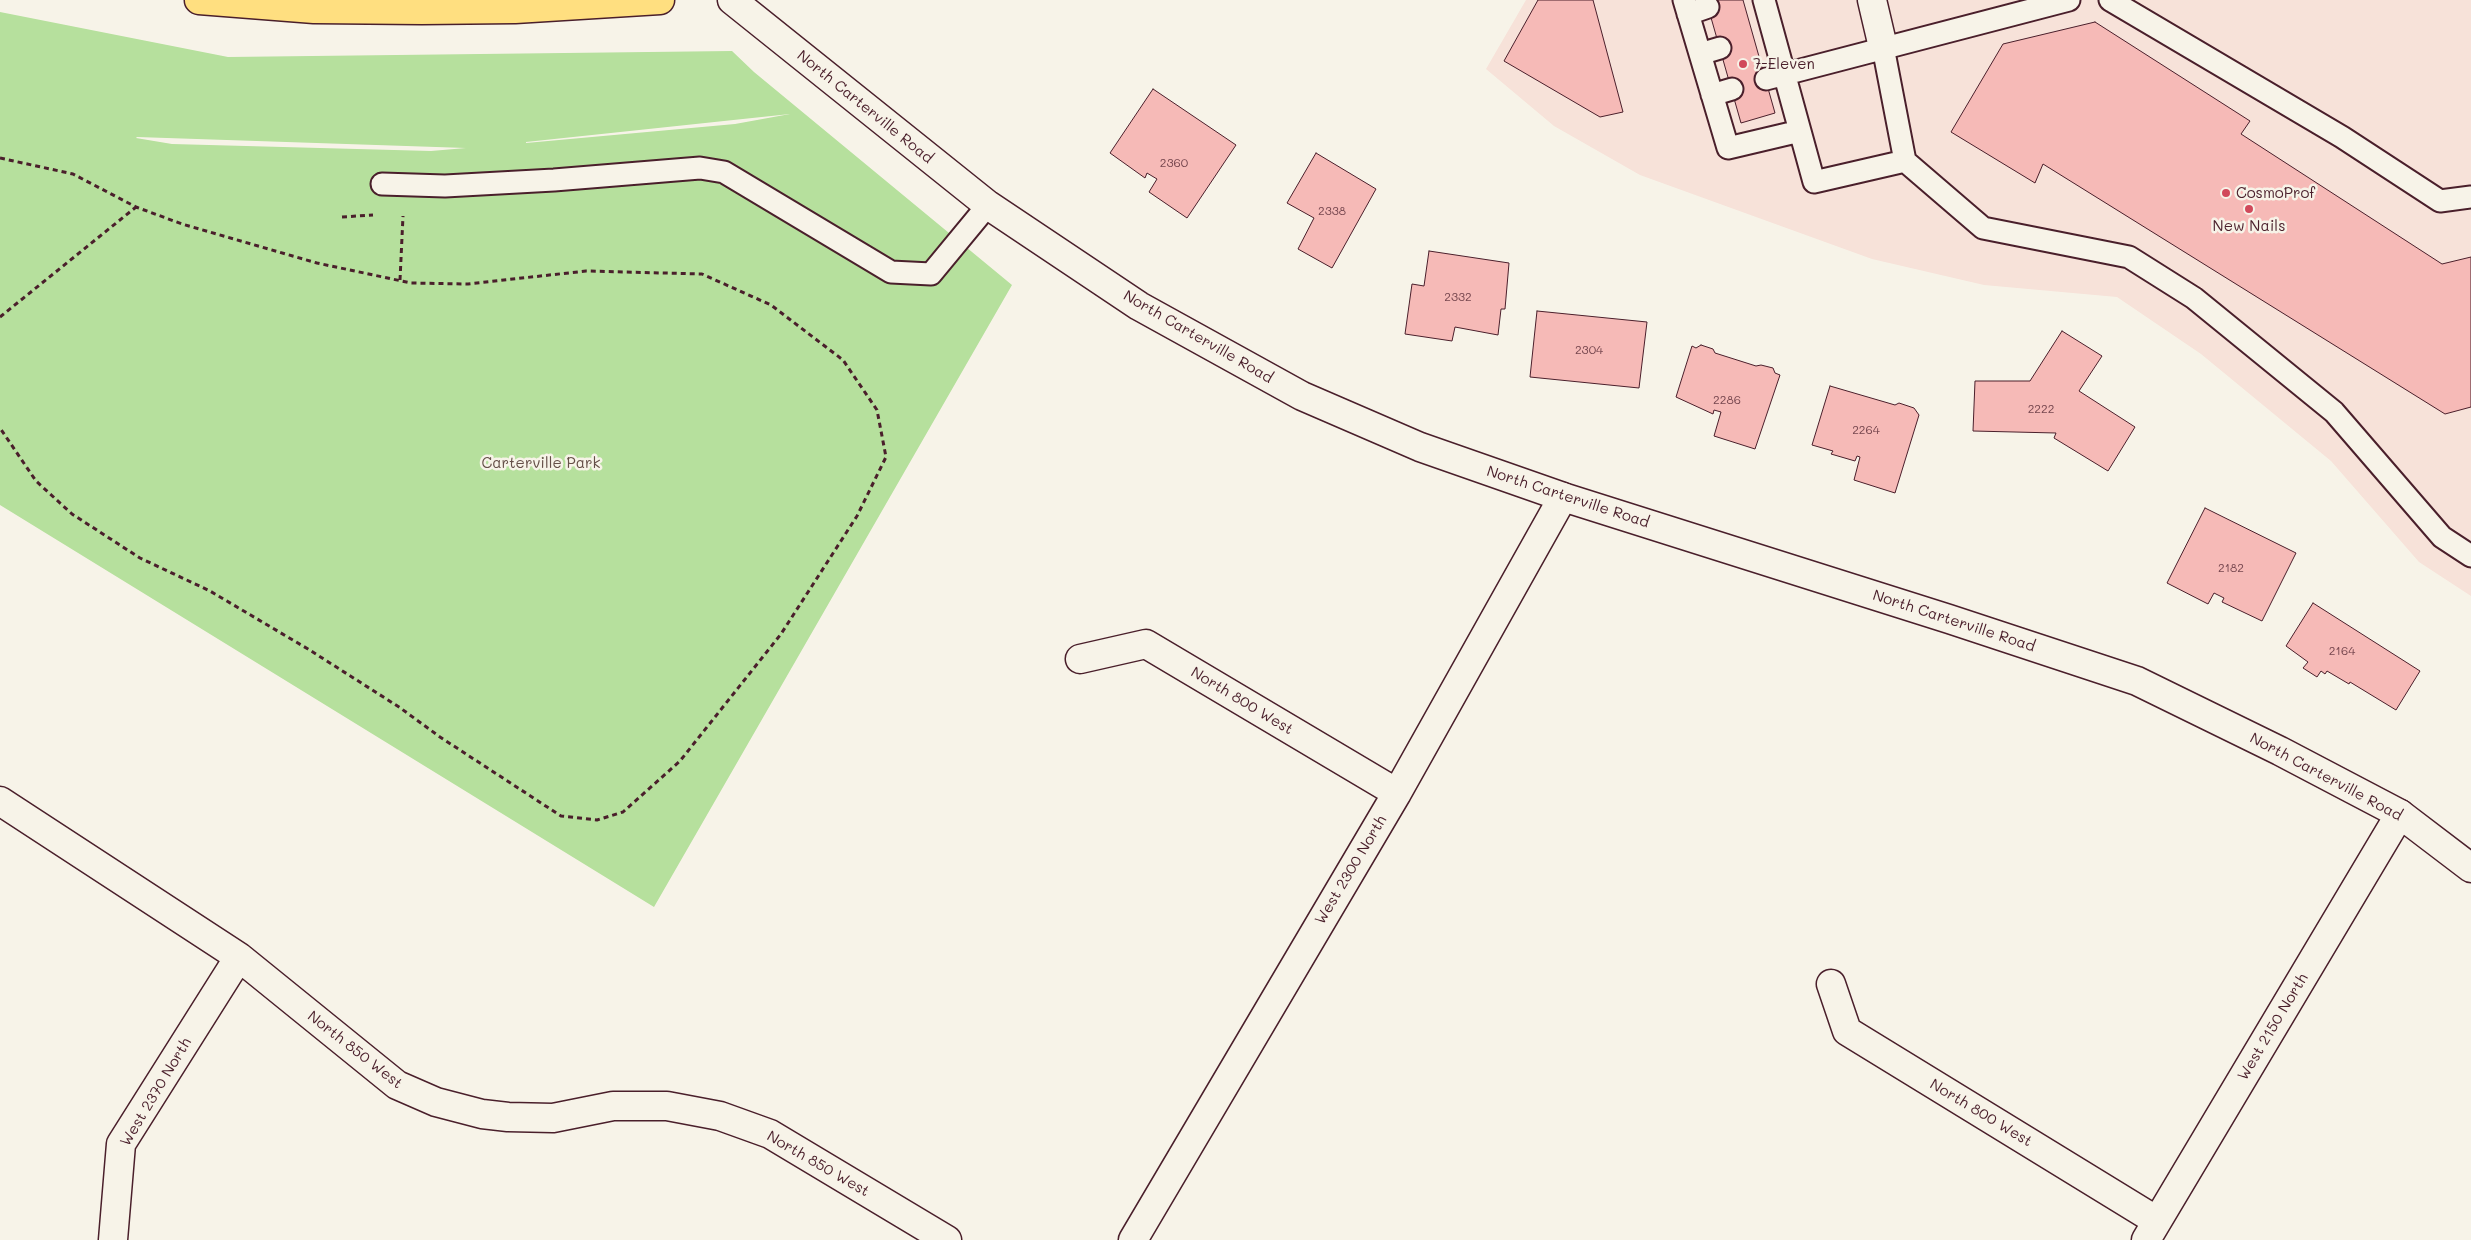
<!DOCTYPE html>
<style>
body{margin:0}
canvas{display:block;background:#f7f3e8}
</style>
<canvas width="2471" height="1240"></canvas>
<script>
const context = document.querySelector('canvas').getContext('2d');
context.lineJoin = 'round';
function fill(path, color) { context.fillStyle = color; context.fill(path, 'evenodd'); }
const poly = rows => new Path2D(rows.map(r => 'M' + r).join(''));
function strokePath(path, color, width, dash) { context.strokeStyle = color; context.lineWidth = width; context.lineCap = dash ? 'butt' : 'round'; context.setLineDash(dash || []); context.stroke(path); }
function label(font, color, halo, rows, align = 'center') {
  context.font = font + ' Mali,sans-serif'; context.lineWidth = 5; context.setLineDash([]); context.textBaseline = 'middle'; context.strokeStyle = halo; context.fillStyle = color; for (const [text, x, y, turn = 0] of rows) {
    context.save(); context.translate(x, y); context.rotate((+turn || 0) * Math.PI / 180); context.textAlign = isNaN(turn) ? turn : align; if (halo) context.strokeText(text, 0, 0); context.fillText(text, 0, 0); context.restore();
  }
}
fill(poly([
 [1526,0,2471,0,2471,596,2419,562,2331,461,2201,354,2117,297,1984,285,1872,259,1640,175,1554,126,1486,69]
]), '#f7e2d9');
fill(poly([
 [0,12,228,57,732,51,754,72,1012,285,654,907,0,505],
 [790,114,735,124,526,143,526,142],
 [136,138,137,137,466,148,431,151,172,144]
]), '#b6e09d');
const building = poly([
 [1538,0,1593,0,1623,112,1600,117,1504,61,1538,0],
 [1706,0,1743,0,1775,113,1741,123,1706,0],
 [2095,22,2250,121,2241,134,2442,264,2471,257,2471,407,2445,414,2043,164,2035,183,1951,132,2003,44,2095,22],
 [1153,89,1236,145,1187,218,1149,192,1157,179,1147,173,1145,178,1110,153,1153,89],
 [1316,153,1376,189,1332,268,1298,249,1314,218,1287,203,1316,153],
 [1429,251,1509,263,1505,309,1501,309,1498,335,1455,327,1452,341,1405,334,1412,284,1424,286,1429,251],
 [1537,311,1647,322,1639,388,1530,377,1537,311],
 [2062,331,2102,356,2079,391,2135,427,2108,471,2054,438,2056,433,1973,431,1975,381,2030,381,2062,331],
 [1701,345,1713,349,1715,353,1756,366,1761,365,1773,368,1775,373,1780,375,1755,449,1714,436,1721,412,1714,410,1713,414,1676,397,1692,346,1696,348,1701,345],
 [1830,386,1895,405,1899,403,1914,408,1919,415,1895,493,1854,480,1860,457,1857,456,1855,461,1831,454,1833,451,1812,445,1830,386],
 [2205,508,2296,553,2262,621,2222,602,2224,598,2214,593,2208,604,2167,583,2205,508],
 [2313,603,2420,671,2396,710,2350,682,2349,684,2327,671,2325,674,2321,671,2317,677,2303,668,2308,662,2286,646,2313,603]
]);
fill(building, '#f6bab7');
strokePath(building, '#4a1f2b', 1);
const lane = poly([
 [1684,0,1728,148,1800,131,1764,0],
 [2110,0,2342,137,2440,201,2471,197],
 [1688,14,1708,7],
 [1883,47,1905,161,1983,228,2129,257,2194,298,2334,412,2442,537,2471,556],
 [1700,54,1720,48],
 [1766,79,2069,0],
 [1712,95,1732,89],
 [1800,131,1814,182,1905,161],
 [382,184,445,186,554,180,700,168,724,172,891,272,931,274,988,205]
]);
const street = poly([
 [1872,0,1883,47],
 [1080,659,1146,644,1397,793],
 [0,801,239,957,397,1085,436,1102,482,1114,508,1117,553,1118,613,1106,667,1106,720,1116,770,1134,947,1240],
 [1831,984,1847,1031,2157,1221],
 [113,1240,121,1144,239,957],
 [1133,1240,1397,793,1563,497],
 [2146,1240,2400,814]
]);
const secondary = poly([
 [732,0,988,205,1139,306,1302,396,1420,447,1563,497,1949,619,2137,681,2280,751,2400,814,2471,868]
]);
const primary = poly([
 [199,0,314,9,422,10,515,9,660,0]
]);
strokePath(lane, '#4a1f2b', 25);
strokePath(street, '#4a1f2b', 31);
strokePath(secondary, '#4a1f2b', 31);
strokePath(primary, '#4a1f2b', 31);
strokePath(poly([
 [0,158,73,174,136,207,182,224,317,263,411,283,468,284,586,271,702,274,771,305,843,360,877,410,886,457,857,516,781,634,680,761,623,812,597,820,561,816,440,737,399,707,308,649,210,591,140,558,72,514,36,481,0,428],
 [342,217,373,215],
 [400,280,403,216],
 [0,317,136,207]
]), '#4a1f2b', 3, [5, 4]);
strokePath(lane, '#f7f3e8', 21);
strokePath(street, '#f7f3e8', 28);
strokePath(secondary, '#f7f3e8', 28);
strokePath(primary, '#ffdf80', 28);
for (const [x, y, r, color] of [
 [1743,64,5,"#d1495b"],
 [2226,193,5,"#d1495b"],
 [2249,209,5,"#d1495b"]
]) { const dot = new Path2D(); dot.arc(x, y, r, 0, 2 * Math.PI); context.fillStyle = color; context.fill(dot); strokePath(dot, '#f7f3e8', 2); }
label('12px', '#75464e', null, [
 ["2360",1174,163],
 ["2338",1332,211],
 ["2332",1458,297],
 ["2304",1589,350],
 ["2286",1727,400],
 ["2222",2041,409],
 ["2264",1866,430],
 ["2182",2231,568],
 ["2164",2342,651]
]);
label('15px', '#4a1f2b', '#f7f3e8', [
 ["7-Eleven",1753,64],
 ["CosmoProf",2236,193],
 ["New Nails",2249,226,"center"]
], 'left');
label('15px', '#4a1f2b', '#f7f3e8', [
 ["North Carterville Road",865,107,39],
 ["North Carterville Road",1198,337,30],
 ["North Carterville Road",1568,497,18],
 ["North Carterville Road",1954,621,18],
 ["North 800 West",1242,701,31],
 ["North Carterville Road",2326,777,28],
 ["West 2300 North",1351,870,-59],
 ["West 2150 North",2273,1027,-59],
 ["North 850 West",355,1050,38],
 ["West 2370 North",156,1092,-59],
 ["North 800 West",1981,1113,31],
 ["North 850 West",818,1164,30]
]);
label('15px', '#654f48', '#f7f3e8', [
 ["Carterville Park",541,463]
]);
</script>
